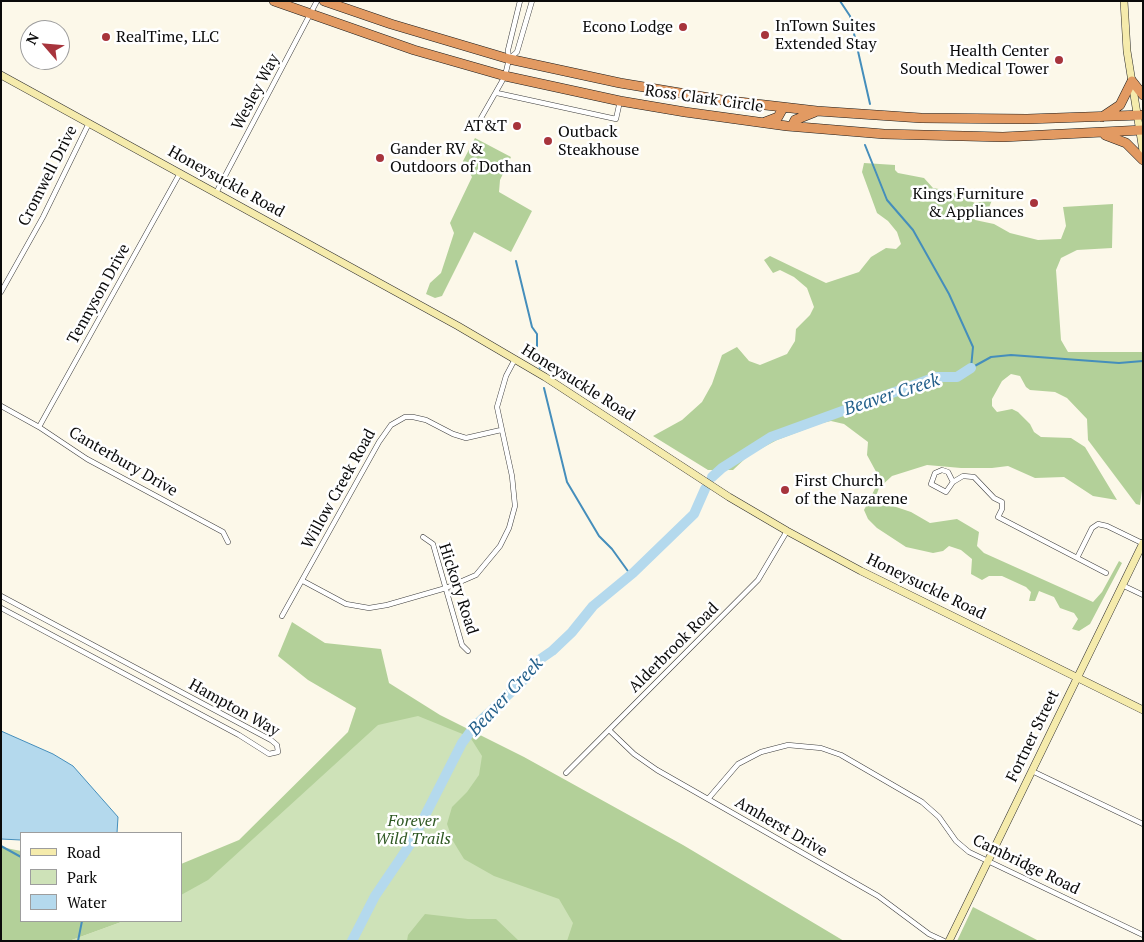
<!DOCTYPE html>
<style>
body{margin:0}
#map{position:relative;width:1144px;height:942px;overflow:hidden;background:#fcf8e9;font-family:"PT Serif",serif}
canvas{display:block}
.frame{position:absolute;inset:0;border:2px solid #0a0a0a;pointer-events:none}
.legend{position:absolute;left:20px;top:832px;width:162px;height:90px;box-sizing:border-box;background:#fff;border:1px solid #9d9d9d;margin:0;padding:6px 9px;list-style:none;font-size:15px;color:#0a0a0a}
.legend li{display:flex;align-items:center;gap:10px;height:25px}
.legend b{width:25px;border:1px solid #9d9d9d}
.north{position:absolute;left:20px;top:20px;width:50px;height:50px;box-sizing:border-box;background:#fff;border:1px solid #9d9d9d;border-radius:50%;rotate:297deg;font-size:14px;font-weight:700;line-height:20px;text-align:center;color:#0a0a0a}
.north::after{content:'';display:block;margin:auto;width:18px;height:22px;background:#a7343c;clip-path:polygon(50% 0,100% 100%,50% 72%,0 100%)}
</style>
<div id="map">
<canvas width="1144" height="942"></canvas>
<div class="frame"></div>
<ul class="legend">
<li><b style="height:6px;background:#f5ebac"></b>Road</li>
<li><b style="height:14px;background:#cee2b8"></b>Park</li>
<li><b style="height:14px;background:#b4d9ed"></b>Water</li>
</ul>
<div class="north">N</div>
</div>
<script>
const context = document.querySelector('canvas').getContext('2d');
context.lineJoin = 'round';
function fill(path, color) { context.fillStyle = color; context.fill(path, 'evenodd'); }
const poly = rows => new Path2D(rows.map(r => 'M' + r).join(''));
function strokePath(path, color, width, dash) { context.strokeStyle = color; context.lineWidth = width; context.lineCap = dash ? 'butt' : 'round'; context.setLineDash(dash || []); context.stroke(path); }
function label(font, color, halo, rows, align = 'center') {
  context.font = font + ' "PT Serif",serif'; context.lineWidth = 5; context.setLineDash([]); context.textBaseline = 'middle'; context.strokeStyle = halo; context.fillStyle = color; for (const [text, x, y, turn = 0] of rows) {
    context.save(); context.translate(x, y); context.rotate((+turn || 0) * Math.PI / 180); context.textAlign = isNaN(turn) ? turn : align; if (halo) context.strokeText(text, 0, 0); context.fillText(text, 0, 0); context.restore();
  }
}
fill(poly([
 [392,693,836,941,69,941,124,921,181,921,181,885,256,830]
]), '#cee2b8');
fill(poly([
 [475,138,511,157,500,180,499,192,532,211,511,252,474,232,442,296,435,298,426,294,430,283,441,273,454,233,450,223,472,177,463,161],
 [864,163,895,165,895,170,898,173,924,178,933,188,950,191,975,203,992,200,988,210,974,215,975,220,994,224,1010,233,1038,240,1061,239,1066,226,1063,207,1113,204,1112,248,1077,250,1061,258,1056,270,1061,340,1068,352,1143,352,1143,482,1140,505,1136,504,1088,440,1087,419,1067,398,1055,392,1030,390,1026,387,1020,376,1011,374,1002,381,992,399,992,406,997,412,1012,409,1018,412,1030,424,1034,432,1041,437,1071,438,1085,447,1117,500,1093,496,1064,477,1035,478,1008,466,992,468,961,468,927,465,892,476,879,488,876,496,881,502,911,512,930,523,957,519,979,532,977,546,984,553,1093,602,1102,592,1119,561,1122,563,1090,624,1079,631,1072,629,1078,619,1074,613,1060,608,1054,597,1039,591,1035,601,1029,601,1031,592,1026,587,1002,576,989,576,982,580,971,574,972,559,961,550,949,546,943,551,933,553,906,547,877,528,868,519,864,510,880,479,867,455,868,442,844,424,831,421,822,423,777,440,749,455,733,470,708,470,653,436,682,420,702,402,712,384,722,355,737,347,749,361,760,365,787,354,795,341,796,329,810,315,814,307,807,288,794,277,780,270,773,273,764,260,770,256,826,283,859,272,871,257,886,248,896,249,901,244,897,232,888,221,877,213,862,172],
 [292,622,325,643,381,649,389,683,440,715,524,757,683,845,844,941,567,941,573,923,559,899,494,876,464,859,453,841,447,824,452,807,467,792,479,775,482,756,470,737,418,716,378,725,208,880,181,895,181,864,239,840,348,732,356,708,308,680,278,656],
 [1,847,21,851,21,921,124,921,69,941,1,941],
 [973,907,1039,941,957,941],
 [425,914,468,919,496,919,519,941,407,941,408,935]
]), '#b3d099');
const water = poly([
 [1,731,53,754,73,766,118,817,117,833,21,833,21,840,1,839,1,731]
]);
fill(water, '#b4d9ed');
strokePath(water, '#458ebb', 1);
strokePath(poly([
 [840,1,850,16,870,104],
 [865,145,887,200,913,230,949,294,973,347,971,368],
 [516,261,532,327,537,334,537,350],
 [538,360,540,368],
 [971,368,991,357,1011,355,1119,363,1143,361],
 [544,388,567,482,599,536,612,549,630,574],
 [1,846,21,857],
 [78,941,82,921]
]), '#458ebb', 2);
strokePath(poly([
 [712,477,722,468,771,437,936,377,957,377,971,368],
 [352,941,375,896,411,843,462,743,474,727,531,673,539,660,552,651,572,632,593,606,633,573,694,514,705,489]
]), '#b4d9ed', 10);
const street = poly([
 [510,58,517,52,532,1],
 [497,93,616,119,620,101],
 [481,118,505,76,509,59,508,50,520,1],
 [216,193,317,1],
 [1,292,43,217,89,123],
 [1,406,39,427,87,459,223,532,228,542],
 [39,427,180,173],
 [953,482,948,472,942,470,935,473,931,484,946,492,953,482,963,476,974,477,994,498,1002,502,1002,509,998,517,1106,573],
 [423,537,433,544,462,645,468,651],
 [1077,558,1092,528,1098,524,1107,526,1142,543],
 [303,581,346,604,369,608,387,605,446,588,476,575,500,546,509,528,515,506,512,476,497,407,506,376,515,359],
 [1122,585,1143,595],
 [1,596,271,740,277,745,278,752,269,754,239,735,1,608],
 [282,616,379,442,391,425,405,417,413,417,426,420,453,434,466,438,501,430],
 [609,730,634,754,657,770,878,896,929,934,944,941],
 [1032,771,1143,824],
 [566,773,758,580,787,531],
 [708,799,738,764,761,752,788,745,821,748,841,755,922,802,939,817,956,841,969,852,1143,935]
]);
const secondary = poly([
 [1124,1,1127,51,1143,151],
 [1,75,458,326,545,377,729,497,787,531,861,571,1143,710],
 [949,941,1143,543]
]);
const highway = poly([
 [274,1,414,50,505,76,620,101,685,112,787,126,884,134,1003,137,1143,130],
 [324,1,391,24,509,59,620,83,722,100,817,111,921,118,1027,119,1143,115],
 [1102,117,1120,105,1132,81,1143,95],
 [765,122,778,117,783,108],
 [792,126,795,120,815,112],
 [1105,135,1126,143,1143,160]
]);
strokePath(street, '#3d3d3d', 5.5);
strokePath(secondary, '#2c2c2c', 8);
strokePath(highway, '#1b1b1b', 10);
strokePath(street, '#fff', 4.5);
strokePath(secondary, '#f5ebac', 7);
strokePath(highway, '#e29a62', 9);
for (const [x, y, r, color] of [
 [683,27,5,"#a7343c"],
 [765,35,5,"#a7343c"],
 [106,37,5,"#a7343c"],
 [1059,60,5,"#a7343c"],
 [517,126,5,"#a7343c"],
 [548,141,5,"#a7343c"],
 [380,158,5,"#a7343c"],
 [1034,203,5,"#a7343c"],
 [785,490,5,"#a7343c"]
]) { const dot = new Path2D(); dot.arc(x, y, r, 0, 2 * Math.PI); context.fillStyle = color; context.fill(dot); strokePath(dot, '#fff', 2); }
label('16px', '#0a0a0a', '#fff', [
 ["InTown Suites",775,26],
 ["Extended Stay",775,44],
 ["Econo Lodge",673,27,"right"],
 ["RealTime, LLC",116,37],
 ["Health Center",1049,51,"right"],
 ["South Medical Tower",1049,69,"right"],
 ["AT&T",507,126,"right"],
 ["Outback",558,132],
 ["Steakhouse",558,150],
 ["Gander RV &",390,149],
 ["Outdoors of Dothan",390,167],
 ["Kings Furniture",1024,194,"right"],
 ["& Appliances",1024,212,"right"],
 ["First Church",795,481],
 ["of the Nazarene",795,499]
], 'left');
label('16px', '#0a0a0a', '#fff', [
 ["Wesley Way",256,92,-62],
 ["Ross Clark Circle",704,99,8],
 ["Cromwell Drive",48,176,-63],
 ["Honeysuckle Road",226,182,29],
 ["Tennyson Drive",99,294,-61],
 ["Honeysuckle Road",578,383,32],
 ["Canterbury Drive",123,462,30],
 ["Willow Creek Road",339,489,-61],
 ["Honeysuckle Road",926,587,26],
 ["Hickory Road",458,589,72],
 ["Alderbrook Road",674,648,-45],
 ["Hampton Way",234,708,29],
 ["Fortner Street",1033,736,-64],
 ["Amherst Drive",781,827,30],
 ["Cambridge Road",1026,865,26]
]);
label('italic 16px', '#2f5823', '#fff', [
 ["Forever",413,821],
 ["Wild Trails",413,839]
]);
label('italic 18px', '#24608b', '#fff', [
 ["Beaver Creek",892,395,-18],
 ["Beaver Creek",506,697,-47]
]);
</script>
